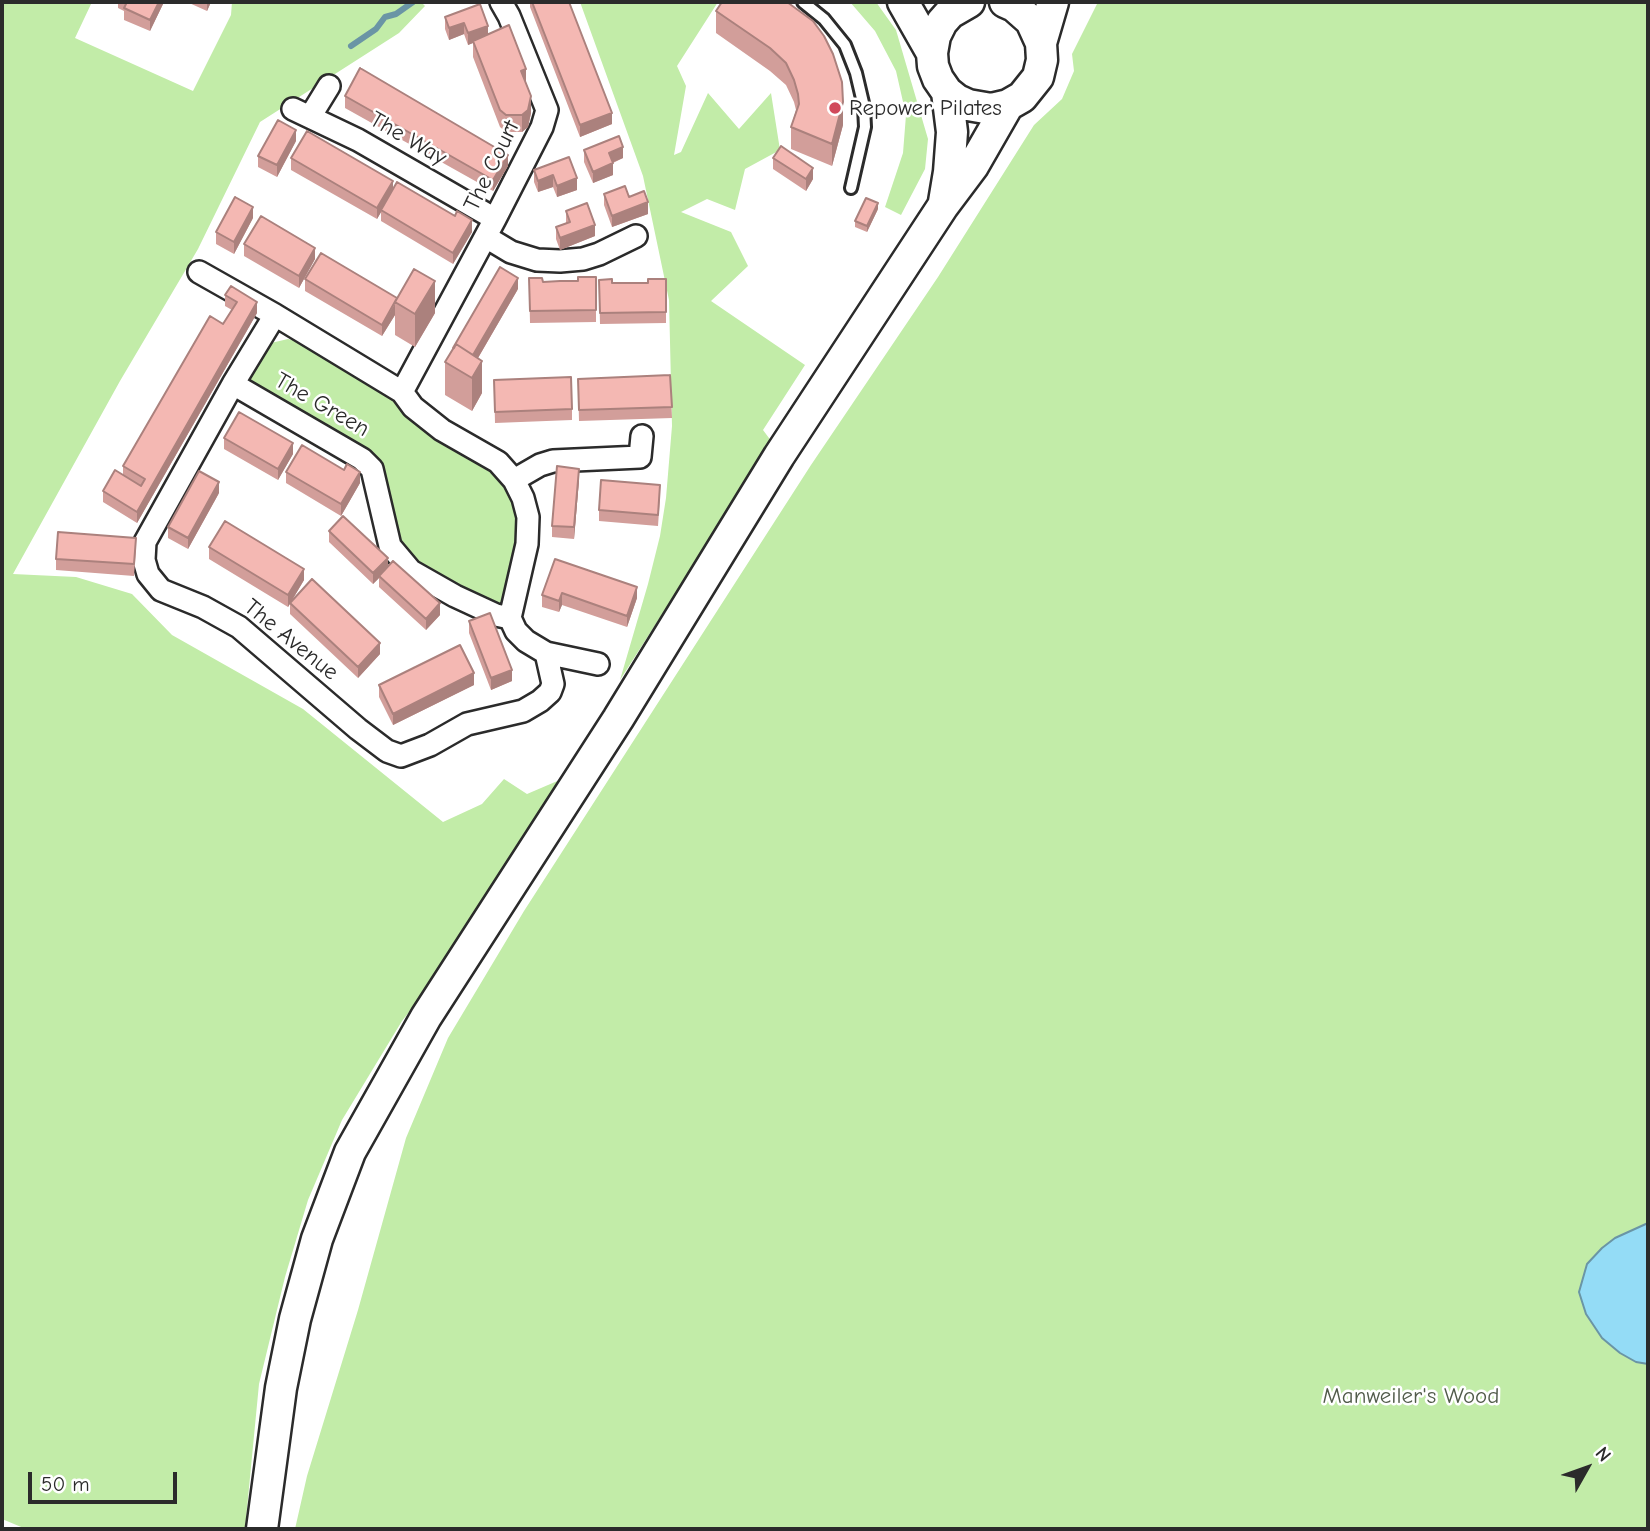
<!DOCTYPE html>
<style>
body{margin:0}
#map{position:relative;width:1650px;height:1531px;overflow:hidden;background:#fff;font-family:"Comic Neue",sans-serif}
canvas{display:block}
.frame{position:absolute;inset:0;border:4px solid #2b2b2b;pointer-events:none}
.north{position:absolute;left:1552px;top:1433px;width:70px;height:70px;-webkit-text-stroke:5px #fff;paint-order:stroke;rotate:50deg;font-size:19px;font-weight:700;line-height:28px;text-align:center;color:#2b2b2b}
.north::after{content:'';display:block;margin:auto;width:24px;height:32px;background:#2b2b2b;clip-path:polygon(50% 0,100% 100%,50% 72%,0 100%)}
.scale{position:absolute;left:28px;top:1472px;width:149px;height:32px;box-sizing:border-box;border:4px solid #2b2b2b;border-top:0;padding-left:9px;font-size:21px;line-height:24px;white-space:nowrap;color:#2b2b2b;-webkit-text-stroke:5px #fff;paint-order:stroke}
</style>
<div id="map">
<canvas width="1650" height="1531"></canvas>
<div class="frame"></div>
<div class="north">N</div>
<div class="scale">50 m</div>
</div>
<script>
const context = document.querySelector('canvas').getContext('2d');
context.lineJoin = 'round';
function fill(path, color) { context.fillStyle = color; context.fill(path, 'evenodd'); }
const poly = rows => new Path2D(rows.map(r => 'M' + r).join(''));
function strokePath(path, color, width, dash) { context.strokeStyle = color; context.lineWidth = width; context.lineCap = dash ? 'butt' : 'round'; context.setLineDash(dash || []); context.stroke(path); }
function label(font, color, halo, rows, align = 'center') {
  context.font = font + ' "Comic Neue",sans-serif'; context.lineWidth = 5; context.setLineDash([]); context.textBaseline = 'middle'; context.strokeStyle = halo; context.fillStyle = color; for (const [text, x, y, turn = 0] of rows) {
    context.save(); context.translate(x, y); context.rotate((+turn || 0) * Math.PI / 180); context.textAlign = isNaN(turn) ? turn : align; if (halo) context.strokeText(text, 0, 0); context.fillText(text, 0, 0); context.restore();
  }
}
fill(poly([
 [2,2,92,2,75,38,193,91,231,15,232,2,421,2,425,6,399,33,260,122,198,249,120,381,13,574,76,577,132,594,172,635,303,709,443,822,482,804,504,779,527,794,562,779,447,964,402,1021,342,1120,308,1200,285,1277,259,1384,245,1529,26,1529,2,1519],
 [580,2,718,2,677,66,686,86,674,155,681,152,708,93,739,129,771,93,780,150,745,169,735,210,707,199,681,212,731,232,748,266,711,301,805,365,763,430,772,442,620,680,648,584,660,536,666,498,672,426,669,300,643,176],
 [850,2,876,2,896,30,928,139,925,169,901,215,885,207,903,153,906,115,896,71,875,31],
 [1098,2,1648,2,1648,1529,295,1529,307,1476,358,1310,406,1138,448,1038,524,911,811,465,938,277,1034,125,1062,99,1074,71,1072,54],
 [288,339,296,341,393,397,410,418,422,428,495,471,513,497,518,512,518,553,503,604,497,606,422,567,399,547,378,472,250,385,247,380,262,350,271,343]
]), '#c2eca8');
const water = poly([
 [1648,1223,1648,1364,1636,1362,1620,1353,1602,1338,1586,1314,1579,1292,1587,1264,1602,1248,1615,1238,1648,1223]
]);
fill(water, '#94dcf6');
strokePath(water, '#6a95a5', 2);
strokePath(poly([
 [351,46,376,29,385,17,396,14,413,2]
]), '#6a95a5', 6);
const service = poly([
 [803,2,824,19,845,45,856,73,864,107,865,127,851,188]
]);
const minor = poly([
 [293,109,358,140,495,219],
 [310,117,329,86],
 [486,237,511,252,537,260,560,261,583,259,599,254,636,236],
 [199,272,275,315,402,392,495,219,542,127,547,110,509,16,501,2],
 [275,315,233,384,145,542,144,560,148,574,161,590,203,607,239,627,358,729,387,751,401,756,430,745,467,724,523,711,540,701,550,692,553,684,546,653,526,641,516,631,510,618,527,544,528,517,523,498,514,480,498,462,442,430,413,407,402,392],
 [233,384,362,459,372,469,390,546,411,571,455,596,496,615,510,618],
 [514,480,540,465,553,461,640,457,642,436],
 [546,653,598,664]
]);
const secondary = poly([
 [903,2,932,53],
 [969,2,950,13,942,22,935,36,932,53,933,66,938,79,947,92,957,100,968,105,991,109,1008,105,1022,97,1038,77,1042,60,1041,43,1031,21,1014,6,1005,2],
 [1041,43,1053,2],
 [944,202,949,172,952,132,947,92],
 [262,1529,281,1388,295,1319,317,1239,350,1152,426,1017,618,719,779,456,943,206,973,166,1008,105]
]);
strokePath(service, '#2b2b2b', 16);
strokePath(minor, '#2b2b2b', 26);
strokePath(secondary, '#2b2b2b', 35);
strokePath(service, '#fff', 10);
strokePath(minor, '#fff', 21);
strokePath(secondary, '#fff', 30);
fill(poly([
 [118,2,164,2,150,31,124,20,124,11,118,8],
 [187,2,211,2,207,11],
 [530,2,569,2,612,124,580,137,530,7],
 [480,4,488,34,526,82,531,113,528,127,522,132,506,132,500,127,473,57,473,43,468,45,464,34,449,40,445,29,445,17],
 [716,11,833,54,843,125,832,166,791,149,791,127,796,110,794,102,786,85,770,71,716,33],
 [345,96,508,166,493,191,345,108],
 [296,141,277,177,258,167,258,156],
 [584,150,623,158,613,163,613,175,593,183,584,162],
 [569,157,577,190,557,197,553,187,538,192,534,182,534,170],
 [291,158,393,190,472,232,453,264,381,221,381,212,377,219,291,170],
 [773,158,813,179,806,191,773,169],
 [604,194,629,197,648,214,612,227,604,205],
 [878,209,867,232,855,227,855,221],
 [566,211,595,236,560,250,556,239,556,227,566,223],
 [253,218,234,254,216,244,216,232],
 [244,244,315,259,299,288,244,256],
 [596,277,596,322,530,323,529,278,543,282,578,281],
 [305,279,397,298,435,313,415,347,395,335,395,315,382,336,305,291],
 [666,279,666,323,600,324,599,280,612,283,648,283],
 [518,289,478,358,482,393,472,411,445,395,445,362,453,350,453,348],
 [225,295,257,313,137,523,103,502,103,491,123,475,123,466,223,324,232,310,225,306],
 [670,375,672,418,579,421,578,379],
 [494,380,572,409,572,420,495,423],
 [224,438,293,454,278,480,224,449],
 [286,472,360,483,341,516,286,483],
 [579,480,574,539,552,537,552,526],
 [219,493,188,549,168,538,168,527],
 [660,497,658,526,599,521,599,510],
 [329,531,388,566,440,615,426,630,379,587,379,578,373,584,329,542],
 [209,547,304,580,291,602,380,654,358,678,290,614,290,604,288,607,209,559],
 [136,549,134,576,56,570,56,559],
 [555,559,637,598,627,627,562,605,559,612,542,607,542,595],
 [469,621,512,681,491,690,469,633],
 [379,685,474,685,393,725,379,697]
]), '#d29e9a');
fill(poly([
 [159,2,164,2,150,31,150,20],
 [207,2,211,2,207,11],
 [464,23,464,34,449,40,449,28],
 [488,26,488,37,468,45,468,33],
 [526,69,526,86,521,71],
 [531,96,531,113,528,127,522,132,522,115],
 [843,102,843,125,832,166,832,144],
 [612,113,612,124,580,137,580,125],
 [296,130,296,141,277,177,277,165],
 [623,147,623,158,609,164,609,153],
 [508,155,508,166,493,191,493,180],
 [613,163,613,175,593,183,593,172],
 [813,168,813,179,806,191,806,179],
 [553,175,553,187,538,192,538,181],
 [577,178,577,190,557,197,557,186],
 [393,181,393,192,377,219,377,208],
 [648,202,648,214,612,227,612,216],
 [878,203,878,209,867,232,867,226],
 [253,207,253,218,234,254,234,242],
 [472,220,472,232,453,264,453,253],
 [595,225,595,236,560,250,560,238],
 [315,248,315,259,299,288,299,276],
 [518,278,518,289,471,370,471,358],
 [435,281,435,313,415,347,415,314],
 [257,302,257,313,137,523,137,512],
 [395,304,395,315,382,336,382,325],
 [482,361,482,393,472,411,472,378],
 [293,443,293,454,278,480,278,469],
 [579,469,579,480,574,539,574,527],
 [360,472,360,483,341,516,341,504],
 [219,482,219,493,188,549,188,538],
 [388,558,388,569,379,576,379,578,373,584,373,573],
 [304,569,304,580,288,607,288,595],
 [637,587,637,598,627,627,627,616],
 [562,593,562,605,559,612,559,601],
 [440,603,440,615,426,630,426,619],
 [380,643,380,654,358,678,358,667],
 [512,670,512,681,491,690,491,678],
 [474,673,474,685,393,725,393,714]
]), '#ab817d');
const building = poly([
 [127,2,159,2,150,20,124,8,127,2],
 [532,2,569,2,612,113,580,125,532,2],
 [722,2,787,2,813,21,824,36,833,54,842,82,843,102,832,144,791,127,799,104,798,94,794,80,786,63,770,48,716,11,722,2],
 [480,4,488,26,468,33,464,23,449,28,445,17,480,4],
 [509,25,526,69,521,71,531,96,528,110,522,115,506,115,500,110,473,41,509,25],
 [360,68,508,155,493,180,345,96,360,68],
 [278,120,296,130,277,165,258,156,278,120],
 [307,131,393,181,377,208,291,158,307,131],
 [619,136,623,147,609,153,613,163,593,172,584,150,619,136],
 [781,146,813,168,806,179,773,158,781,146],
 [569,157,577,178,557,186,553,175,538,181,534,170,569,157],
 [397,182,455,216,457,211,472,220,453,253,381,210,397,182],
 [625,186,629,197,644,191,648,202,612,216,604,194,625,186],
 [235,197,253,207,234,242,216,232,235,197],
 [866,198,878,203,867,226,855,221,866,198],
 [587,203,595,225,560,238,556,227,570,222,566,211,587,203],
 [261,216,315,248,299,276,244,244,261,216],
 [321,253,397,298,382,325,305,279,321,253],
 [500,267,518,278,473,355,456,344,454,348,453,348,500,267],
 [414,269,435,281,415,314,395,302,414,269],
 [578,277,596,277,596,310,530,311,529,278,542,278,543,282,560,281,578,281,578,277],
 [612,279,612,283,648,283,648,279,666,279,666,312,600,313,599,280,612,279],
 [231,286,257,302,137,512,103,491,115,470,141,486,145,479,123,466,210,316,223,324,237,302,225,295,231,286],
 [456,344,482,361,472,378,445,362,456,344],
 [670,375,672,407,579,410,578,379,670,375],
 [571,377,572,409,495,412,494,380,571,377],
 [239,412,293,443,278,469,224,438,239,412],
 [302,445,344,470,347,464,360,472,341,504,286,472,302,445],
 [557,466,579,469,574,527,552,526,557,466],
 [199,471,219,482,188,538,168,527,199,471],
 [601,480,660,485,658,515,599,510,601,480],
 [343,516,388,558,373,573,329,531,343,516],
 [225,521,304,569,288,595,209,547,225,521],
 [58,532,136,538,134,564,56,559,58,532],
 [555,559,637,587,627,616,562,593,559,601,542,595,555,559],
 [393,561,440,603,426,619,379,576,393,561],
 [312,579,380,643,358,667,290,603,312,579],
 [490,613,512,670,491,678,469,621,490,613],
 [460,645,474,673,393,714,379,685,460,645]
]);
fill(building, '#f4b8b3');
strokePath(building, '#ab817d', 2);
for (const [x, y, r, color] of [
 [835,108,7,"#d1495b"]
]) { const dot = new Path2D(); dot.arc(x, y, r, 0, 2 * Math.PI); context.fillStyle = color; context.fill(dot); strokePath(dot, '#fff', 2.5); }
label('23px', '#2b2b2b', '#fff', [
 ["Repower Pilates",849,108]
], 'left');
label('23px', '#2b2b2b', '#fff', [
 ["The Way",408,139,30],
 ["The Court",492,166,-64],
 ["The Green",322,405,30],
 ["The Avenue",291,640,39]
]);
label('23px', '#515b4a', '#fff', [
 ["Manweiler's Wood",1411,1396]
]);
</script>
